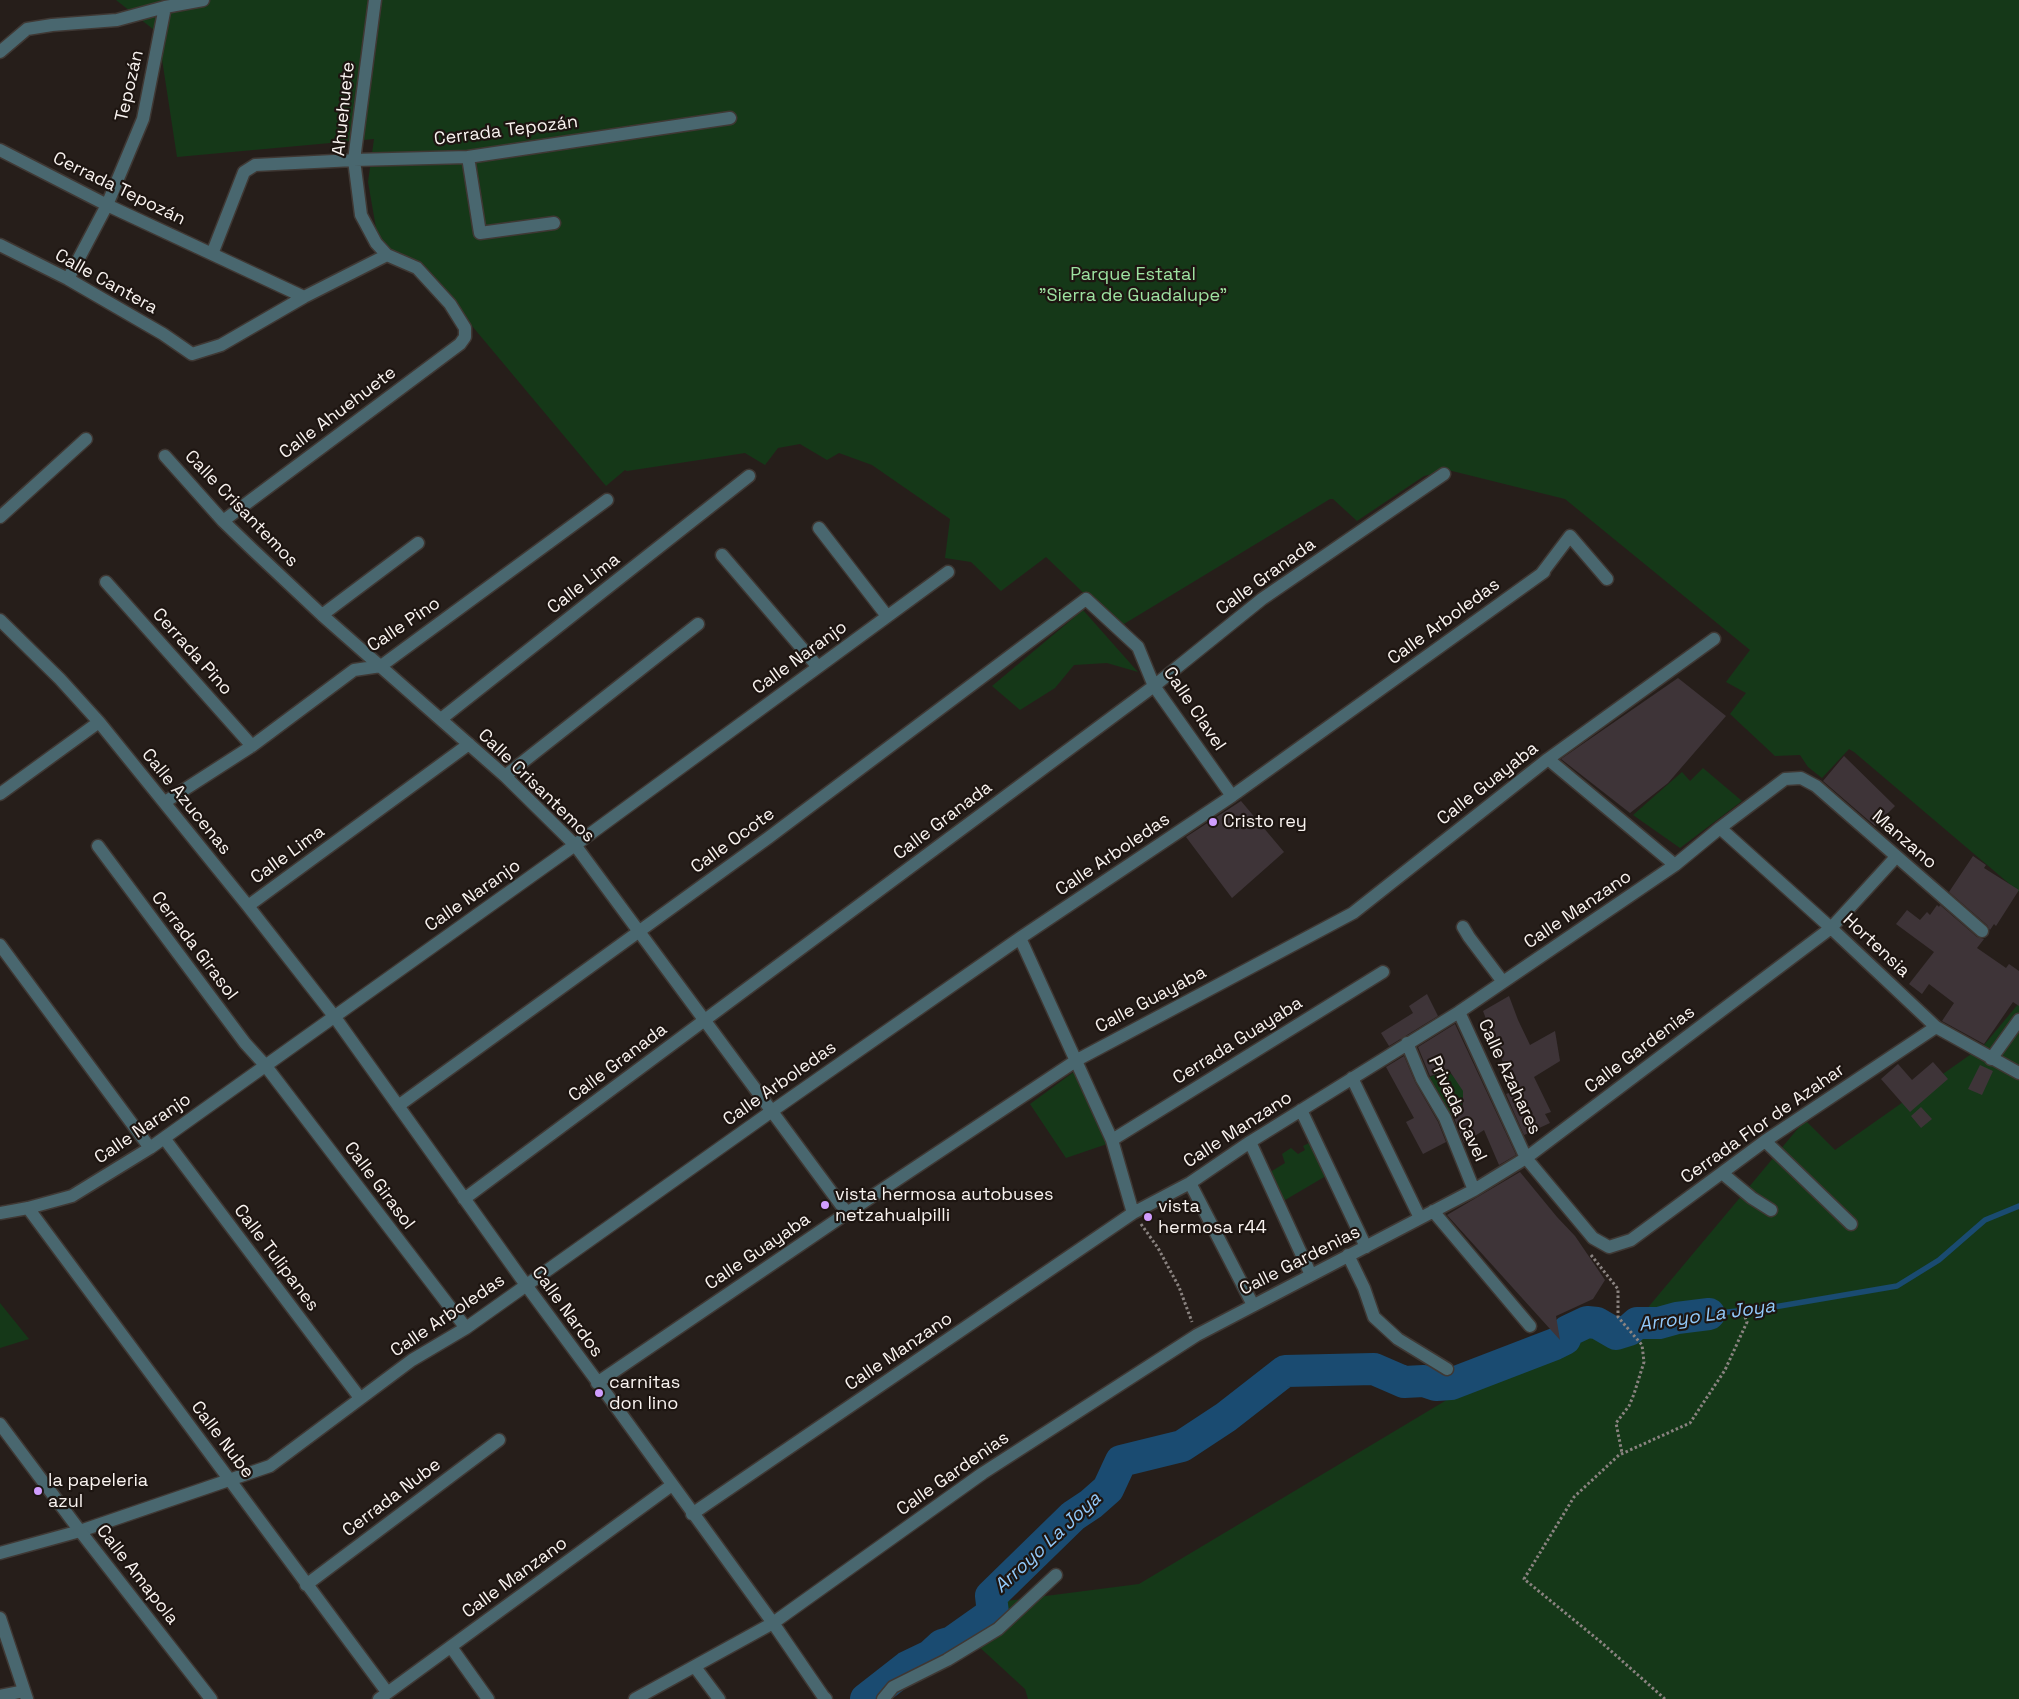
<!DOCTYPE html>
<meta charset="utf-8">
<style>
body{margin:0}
canvas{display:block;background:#261e1a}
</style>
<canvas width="2019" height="1699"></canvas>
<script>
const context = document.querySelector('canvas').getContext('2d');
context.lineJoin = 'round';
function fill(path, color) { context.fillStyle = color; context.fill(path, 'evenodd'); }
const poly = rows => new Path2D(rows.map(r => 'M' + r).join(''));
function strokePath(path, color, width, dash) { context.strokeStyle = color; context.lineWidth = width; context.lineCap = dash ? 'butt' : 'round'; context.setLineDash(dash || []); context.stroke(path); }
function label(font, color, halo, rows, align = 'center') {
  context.font = font + ' "Space Grotesk",sans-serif'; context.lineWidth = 4.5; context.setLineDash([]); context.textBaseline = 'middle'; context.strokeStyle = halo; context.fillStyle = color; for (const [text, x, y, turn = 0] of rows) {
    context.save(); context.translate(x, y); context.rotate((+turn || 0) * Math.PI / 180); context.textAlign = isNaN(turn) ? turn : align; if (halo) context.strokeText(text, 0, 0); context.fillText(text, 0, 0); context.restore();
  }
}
fill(poly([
 [116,0,2019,0,2019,892,1854,752,1849,749,1822,778,1808,767,1800,755,1775,756,1730,714,1746,693,1726,682,1750,650,1565,499,1448,470,1424,476,1357,521,1333,499,1330,499,1119,627,1046,557,1001,591,971,562,945,558,950,519,872,465,839,453,827,460,800,444,778,448,765,465,745,453,627,471,625,470,606,486,421,265,379,245,368,182,374,139,177,157,158,33],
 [1083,610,1138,672,1107,663,1074,665,1055,688,1020,710,992,686],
 [1703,768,1742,801,1680,848,1633,815,1682,772,1690,781],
 [2019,1003,2019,1699,1028,1699,1025,1689,963,1632,991,1603,1139,1584,1450,1398,1481,1387,1645,1311,1805,1120,1835,1150,1984,1045],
 [1447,1070,1457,1080,1464,1092,1461,1111,1450,1116,1425,1079],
 [1075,1071,1110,1143,1066,1158,1030,1104],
 [1309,1143,1331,1173,1280,1203,1267,1174,1285,1163,1282,1154,1291,1148,1298,1154,1305,1150,1303,1146],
 [0,1303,29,1339,0,1348]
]), '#153818');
strokePath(poly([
 [1709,1314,1774,1307,1897,1286,1939,1260,1985,1220,2019,1206]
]), '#1a4b71', 5.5);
strokePath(poly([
 [866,1699,907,1667,930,1656,942,1645,952,1642,993,1613,991,1596,1073,1516,1091,1504,1108,1489,1121,1461,1182,1446,1226,1417,1285,1371,1374,1369,1404,1382,1424,1381,1436,1385,1451,1384,1555,1344,1565,1339,1568,1331,1587,1322,1597,1323,1616,1334,1629,1330,1637,1323,1659,1323,1677,1318,1709,1314]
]), '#1a4b71', 32);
fill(poly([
 [1678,678,1726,716,1668,783,1630,813,1561,759],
 [1844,756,1895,806,1875,826,1823,781],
 [1241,801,1284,852,1232,898,1186,837],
 [1973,856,1986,865,1984,868,2019,890,1996,926,1994,924,1990,930,1987,925,1949,892],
 [1937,905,1939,907,1940,905,1977,937,1984,939,1977,948,2006,968,2009,964,2019,971,2019,1006,2013,1002,1984,1044,1942,1021,1954,1003,1929,984,1922,994,1909,984,1934,952,1896,924,1907,910,1920,920,1927,912,1930,915],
 [1427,994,1438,1016,1389,1046,1381,1033,1413,1013,1409,1006],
 [1509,996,1518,1020,1530,1045,1555,1031,1560,1061,1534,1077,1551,1112,1545,1114,1550,1123,1524,1135,1506,1094,1514,1091,1483,1011],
 [1455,1024,1516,1155,1499,1165,1484,1130,1464,1143,1453,1115,1463,1111,1463,1091,1449,1070,1430,1076,1418,1047],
 [1404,1056,1415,1082,1438,1122,1446,1142,1423,1154,1406,1122,1414,1118,1386,1067],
 [1933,1062,1948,1079,1910,1112,1881,1079,1898,1064,1912,1080],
 [1980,1065,1993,1071,1982,1095,1968,1089],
 [1921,1107,1932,1119,1921,1128,1911,1116],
 [1520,1172,1557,1217,1575,1236,1605,1280,1593,1299,1556,1316,1560,1340,1447,1215]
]), '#3e3438');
const minor = poly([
 [0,52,27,29,52,25,117,20,165,7,203,0],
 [0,150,107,205,304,297],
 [468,157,480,233,554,223],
 [0,245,68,279,163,334,192,354,221,345,304,297,387,255],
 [212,254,244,172,255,165,354,160,468,157,730,118],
 [68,279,107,205,143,119,165,7],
 [165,456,223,521,252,549,322,615,505,776,575,845,847,1213],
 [0,517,86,439],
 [223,521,460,344,465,337,465,328,450,304,417,268,387,255,376,243,361,215,354,160,375,0],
 [819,528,887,616],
 [722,555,818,667],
 [1542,573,1570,536,1607,579],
 [106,582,252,746],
 [322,615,418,543],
 [0,620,60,679,99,722,248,906,334,1016,526,1285,611,1400,773,1623,823,1696,826,1699],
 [441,719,749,476],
 [1548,759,1675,865],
 [505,776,698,624],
 [0,794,99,722],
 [165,802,252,746,354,670,381,666,607,500],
 [1720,828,1831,928,1936,1027,2019,1073],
 [98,846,245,1043,265,1065,466,1328],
 [248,906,469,744],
 [1463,927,1469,937,1503,982],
 [1020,938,1112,1140,1133,1213],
 [0,945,150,1148],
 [1459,1012,1526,1158,1593,1238,1609,1247,1631,1240,1765,1141,1936,1027],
 [1407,1043,1422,1079,1445,1118,1474,1190],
 [1991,1059,2019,1020],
 [1352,1078,1420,1218],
 [398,1106,768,838,1086,599,1138,647,1154,686,1232,796],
 [1301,1110,1366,1247],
 [164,1138,360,1398],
 [1112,1140,1383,972],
 [1765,1141,1851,1224],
 [1250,1142,1311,1275],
 [1722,1173,1752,1198,1771,1210],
 [1190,1183,1253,1305],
 [464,1199,1154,686,1262,599,1444,474],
 [28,1208,387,1692],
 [1433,1211,1530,1326],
 [0,1213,28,1208,72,1196,150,1148,575,845,948,572],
 [1348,1255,1364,1288,1374,1317,1398,1339,1447,1369],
 [597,1383,847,1213,1077,1060,1353,913,1548,759,1714,639],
 [692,1514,1133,1213,1190,1183,1250,1142,1459,1012,1675,865,1720,828,1785,779,1801,778,1816,786,1982,931],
 [0,1553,80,1531,270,1466,412,1360,466,1328,772,1111,1020,938,1232,796,1544,572],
 [306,1585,499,1440],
 [0,1618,27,1699],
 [451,1647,488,1699],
 [695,1667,719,1699],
 [0,1696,24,1691],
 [379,1699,672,1485],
 [635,1699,773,1623,983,1473,1197,1335,1474,1190,1526,1158,1831,928,1896,857],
 [883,1699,893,1687,947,1660,998,1629,1056,1575]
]);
const tertiary = poly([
 [0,1424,80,1531,211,1699]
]);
strokePath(minor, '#3f3834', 15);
strokePath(tertiary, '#3f3834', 15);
strokePath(poly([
 [1141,1224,1158,1248,1179,1287,1192,1322],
 [1591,1255,1618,1289,1618,1317,1642,1345,1644,1362,1634,1394,1629,1406,1616,1423,1622,1453],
 [1665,1699,1602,1643,1524,1579,1574,1497,1619,1455,1690,1423,1725,1370,1747,1322,1739,1302]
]), '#8a8380', 3, [2.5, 2.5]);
strokePath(minor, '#49676f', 12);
strokePath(tertiary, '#49676f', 12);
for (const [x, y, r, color] of [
 [1213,822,5,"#d09dfe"],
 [825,1205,5,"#d09dfe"],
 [1148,1217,5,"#d09dfe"],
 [599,1393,5,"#d09dfe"],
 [38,1491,5,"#d09dfe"]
]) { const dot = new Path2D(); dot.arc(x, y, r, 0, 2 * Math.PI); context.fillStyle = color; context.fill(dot); strokePath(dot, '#1d1511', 2); }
label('18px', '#f9f3f0', '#1d1511', [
 ["Tepozán",130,86,-77],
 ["Ahuehuete",344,109,-84],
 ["Cerrada Tepozán",506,131,-7],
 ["Cerrada Tepozán",119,189,26],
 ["Calle Cantera",106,282,29],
 ["Calle Ahuehuete",338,413,-37],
 ["Calle Crisantemos",241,509,46],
 ["Calle Granada",1266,577,-36],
 ["Calle Lima",584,584,-38],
 ["Calle Arboledas",1444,622,-36],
 ["Calle Pino",404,625,-34],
 ["Cerrada Pino",192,652,48],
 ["Calle Naranjo",800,658,-36],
 ["Calle Clavel",1194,709,56],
 ["Calle Guayaba",1488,784,-38],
 ["Calle Crisantemos",536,786,44],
 ["Calle Azucenas",186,802,51],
 ["Calle Granada",943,821,-37],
 ["Manzano",1904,840,41],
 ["Calle Ocote",733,841,-36],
 ["Calle Lima",288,855,-36],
 ["Calle Arboledas",1113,855,-34],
 ["Calle Naranjo",473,896,-35],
 ["Calle Manzano",1578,910,-34],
 ["Cerrada Girasol",194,946,53],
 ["Hortensia",1876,946,43],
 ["Calle Guayaba",1151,1000,-28],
 ["Cerrada Guayaba",1238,1041,-32],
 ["Calle Gardenias",1640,1050,-37],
 ["Calle Granada",618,1063,-37],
 ["Calle Azahares",1509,1077,65],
 ["Calle Arboledas",780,1084,-35],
 ["Privada Cavel",1457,1109,65],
 ["Cerrada Flor de Azahar",1763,1124,-35],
 ["Calle Naranjo",143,1129,-34],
 ["Calle Manzano",1238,1130,-33],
 ["Calle Girasol",379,1186,53],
 ["Calle Guayaba",758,1252,-34],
 ["Calle Tulipanes",276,1258,53],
 ["Calle Gardenias",1300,1261,-27],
 ["Calle Nardos",567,1312,54],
 ["Calle Arboledas",448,1316,-34],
 ["Calle Manzano",899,1352,-34],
 ["Calle Nube",222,1440,53],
 ["Calle Gardenias",953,1474,-35],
 ["Cerrada Nube",392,1498,-37],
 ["Calle Amapola",137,1575,52],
 ["Calle Manzano",515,1578,-36]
]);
label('18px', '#9ee2a1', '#1d1511', [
 ["Parque Estatal",1133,275],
 ["\"Sierra de Guadalupe\"",1133,296]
]);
label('18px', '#f9f3f0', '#1d1511', [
 ["Cristo rey",1223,822],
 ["vista hermosa autobuses",835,1195],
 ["netzahualpilli",835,1216],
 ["vista",1158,1207],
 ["hermosa r44",1158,1228],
 ["carnitas",609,1383],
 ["don lino",609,1404],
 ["la papeleria",48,1481],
 ["azul",48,1502]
], 'left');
label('italic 19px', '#92c9fa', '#1d1511', [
 ["Arroyo La Joya",1707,1316,-8],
 ["Arroyo La Joya",1048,1543,-43]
]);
</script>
